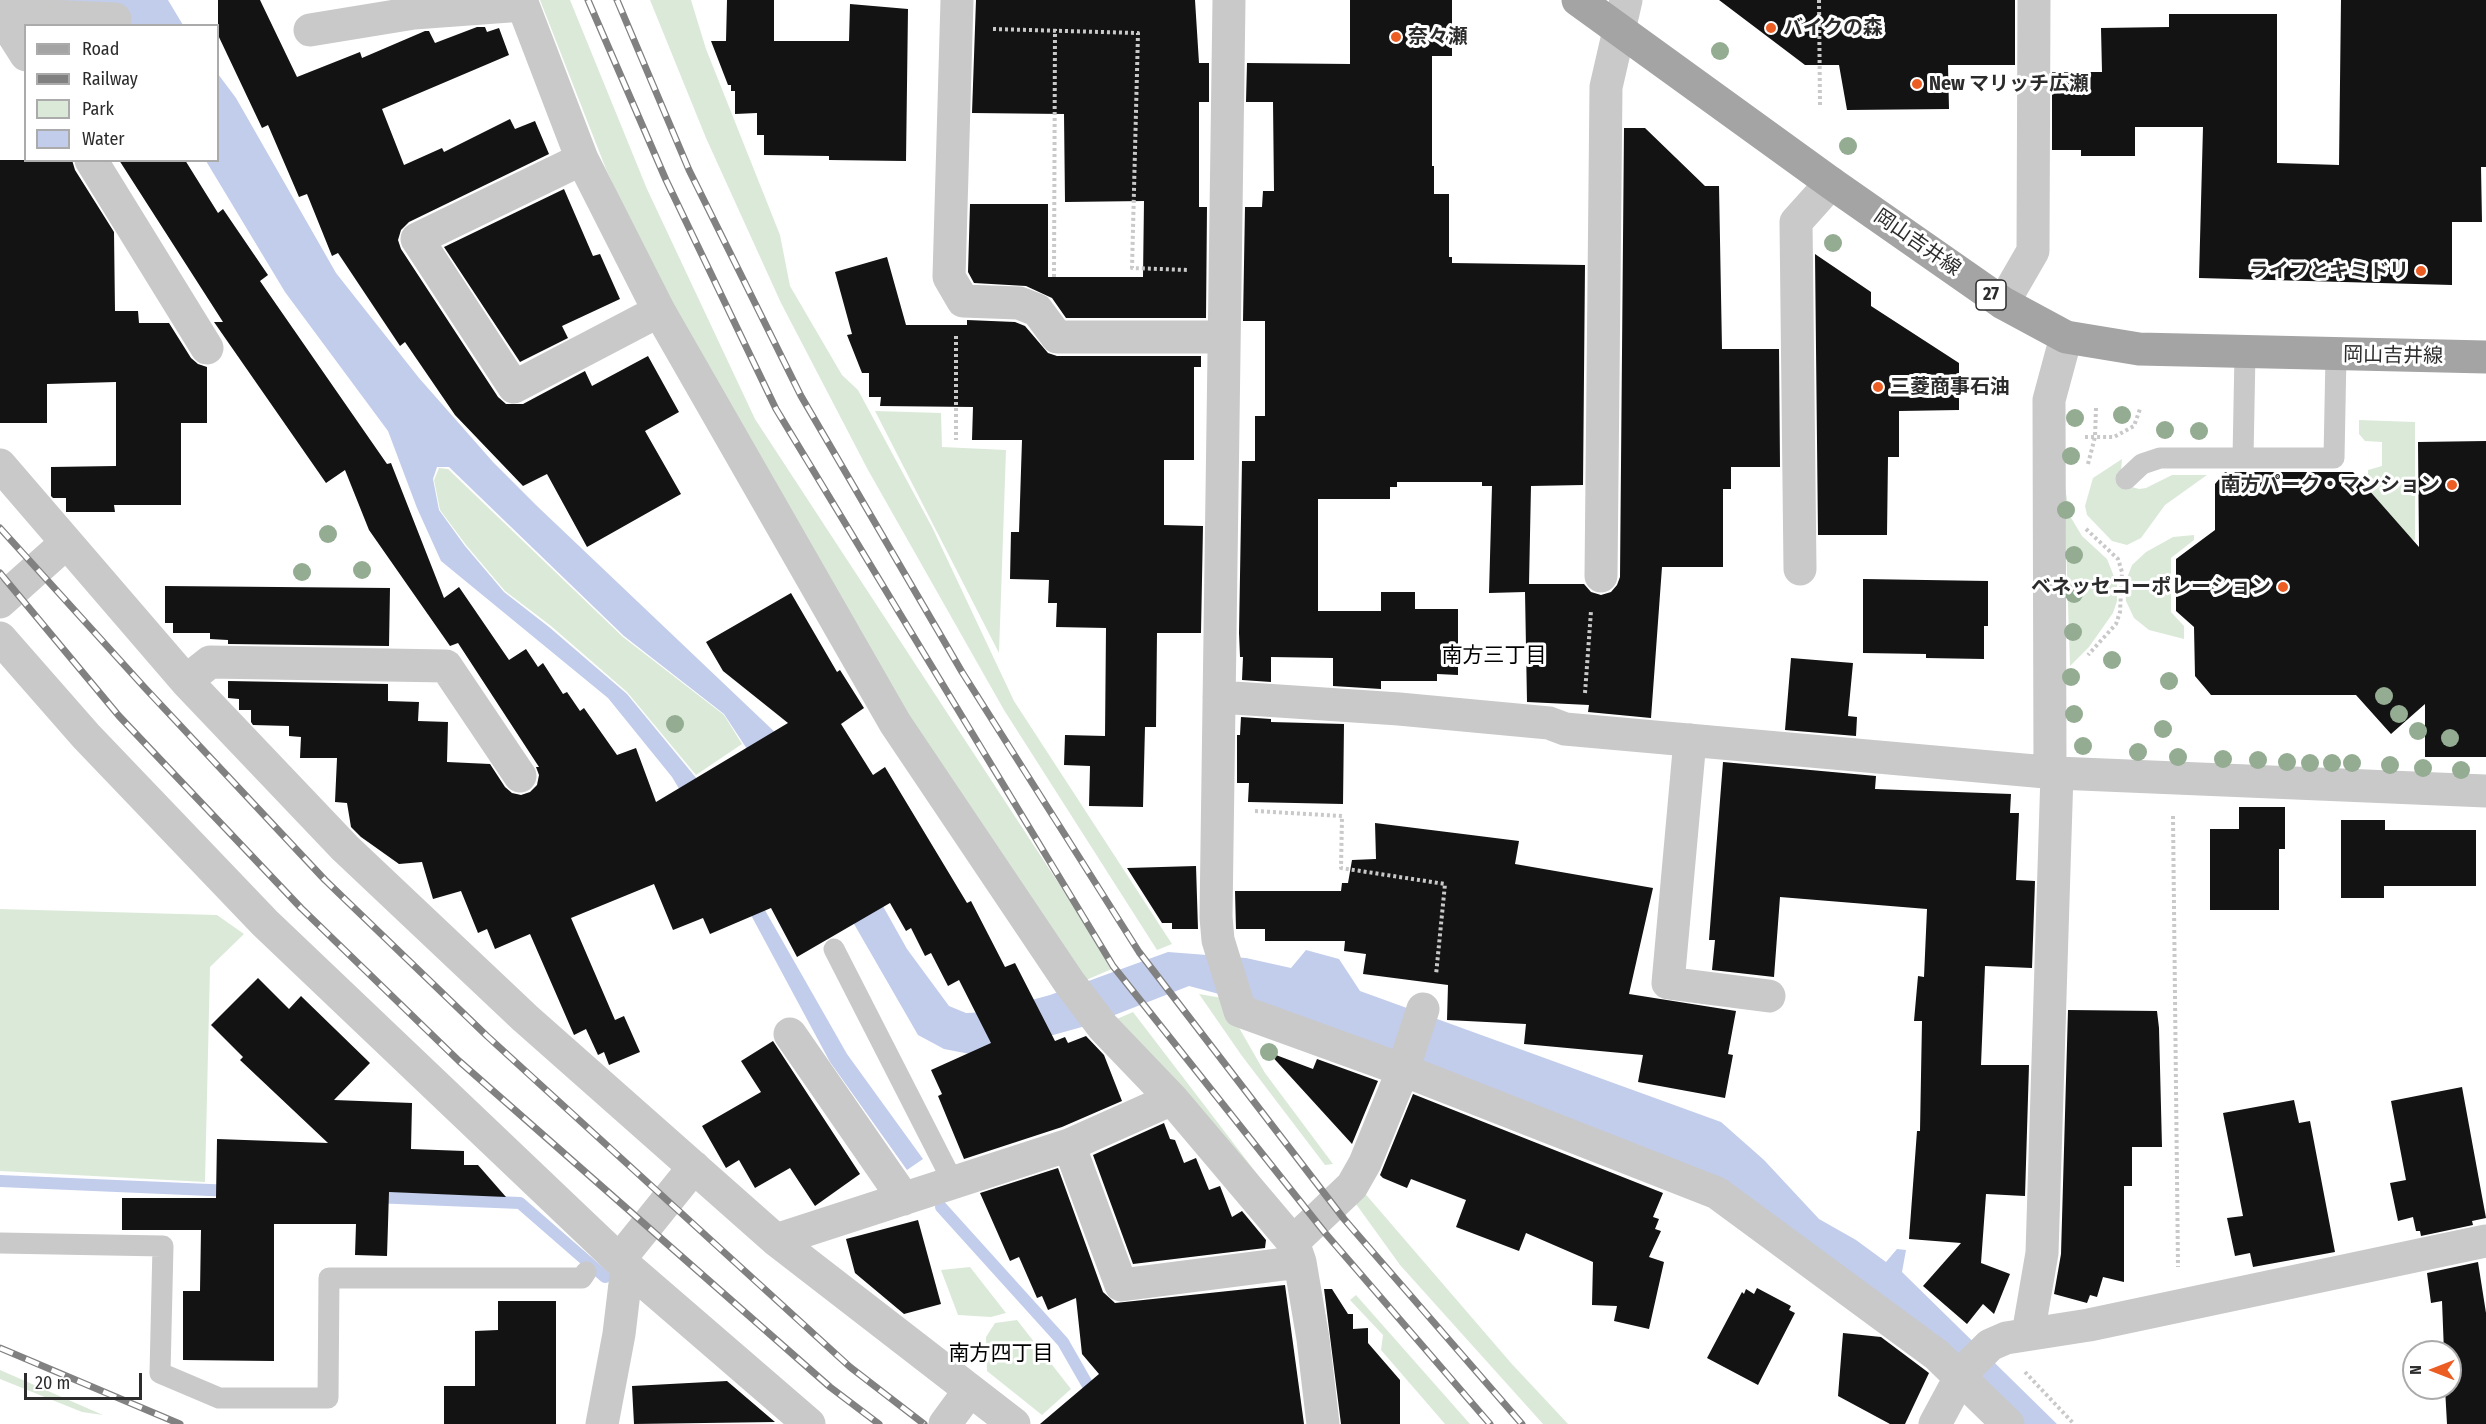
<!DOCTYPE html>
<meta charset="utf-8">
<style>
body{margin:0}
#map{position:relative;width:2486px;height:1424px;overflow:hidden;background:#fff;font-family:"Fira Sans Condensed",sans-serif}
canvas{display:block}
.legend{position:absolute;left:24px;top:24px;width:195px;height:138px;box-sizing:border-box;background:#fff;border:2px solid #ababab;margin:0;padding:8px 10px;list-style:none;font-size:18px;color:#2c2c2c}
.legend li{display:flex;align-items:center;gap:12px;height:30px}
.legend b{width:30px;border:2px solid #ababab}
.north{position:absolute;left:2402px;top:1340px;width:60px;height:60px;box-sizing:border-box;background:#fff;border:2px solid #ababab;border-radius:50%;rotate:270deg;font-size:16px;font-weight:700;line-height:24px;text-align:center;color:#2c2c2c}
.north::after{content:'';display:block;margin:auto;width:21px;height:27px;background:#ec5d24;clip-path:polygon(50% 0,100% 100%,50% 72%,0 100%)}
.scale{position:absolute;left:24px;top:1373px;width:118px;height:27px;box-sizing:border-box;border:3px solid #2c2c2c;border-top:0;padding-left:8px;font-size:18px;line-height:21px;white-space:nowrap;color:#2c2c2c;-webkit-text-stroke:4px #fff;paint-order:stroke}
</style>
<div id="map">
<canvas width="2486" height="1424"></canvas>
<ul class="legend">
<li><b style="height:8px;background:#a4a4a4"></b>Road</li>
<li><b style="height:8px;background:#818181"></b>Railway</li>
<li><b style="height:16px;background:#dbead8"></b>Park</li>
<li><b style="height:16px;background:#c2cdec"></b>Water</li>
</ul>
<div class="north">N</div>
<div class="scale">20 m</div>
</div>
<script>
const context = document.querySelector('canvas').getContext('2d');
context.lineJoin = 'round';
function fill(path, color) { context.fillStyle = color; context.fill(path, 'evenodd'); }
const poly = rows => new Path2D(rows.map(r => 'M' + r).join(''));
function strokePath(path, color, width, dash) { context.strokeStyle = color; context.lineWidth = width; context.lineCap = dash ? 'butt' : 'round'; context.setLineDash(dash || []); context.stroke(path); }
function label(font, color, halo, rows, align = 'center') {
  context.font = font + ' "Fira Sans Condensed","Noto Sans JP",sans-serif'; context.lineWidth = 6; context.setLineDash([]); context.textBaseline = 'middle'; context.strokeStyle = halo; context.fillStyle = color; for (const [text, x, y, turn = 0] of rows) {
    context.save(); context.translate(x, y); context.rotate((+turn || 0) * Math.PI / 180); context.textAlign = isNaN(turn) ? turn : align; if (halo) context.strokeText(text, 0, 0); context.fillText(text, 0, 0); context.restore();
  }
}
fill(poly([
 [540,0,570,0,647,189,755,419,1114,968,1084,981,904,717,675,319,606,169],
 [650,0,691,0,706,49,780,235,790,286,842,375,858,390,932,527,1014,701,1172,944,1157,950,1004,710,868,470,781,303,706,138],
 [875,411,941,413,942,447,1006,450,999,653],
 [2359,420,2415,422,2415,540,2367,532,2368,470,2382,466,2382,442,2365,441,2359,434],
 [2122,459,2121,471,2132,487,2139,489,2146,488,2172,475,2207,475,2165,505,2141,538,2127,545,2112,541,2087,515,2085,506,2093,478],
 [439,468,448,469,623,637,724,715,742,744,696,775,627,692,551,626,505,591,466,545,440,510,434,480],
 [2064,482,2070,516,2082,536,2107,559,2117,584,2117,601,2113,613,2089,647,2070,666],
 [2194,535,2194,540,2171,558,2171,612,2184,626,2184,639,2149,630,2134,618,2126,601,2125,583,2132,565,2146,552,2173,537],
 [0,909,217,915,244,934,210,967,205,1182,0,1171],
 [1199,994,1222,998,1265,1073,1333,1164,1325,1165,1242,1056],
 [1133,1012,1264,1183,1112,1021],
 [1362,1190,1511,1363,1568,1424,1543,1424,1400,1265,1356,1204],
 [970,1267,1006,1313,991,1317,958,1315,941,1270],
 [1356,1295,1470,1424,1445,1424,1381,1350,1383,1335,1350,1300],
 [1017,1320,1071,1389,1042,1415,987,1371,986,1337,995,1323],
 [0,1370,103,1415,82,1412,0,1379]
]), '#dbead8');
fill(poly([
 [0,0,168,0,183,25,127,25],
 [218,74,236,98,336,273,419,378,493,462,537,506,780,737,838,826,907,949,949,1006,966,1013,988,1012,1050,995,1168,952,1246,958,1291,968,1306,950,1339,959,1360,991,1721,1122,1764,1160,1819,1219,1856,1240,1886,1262,1897,1249,1906,1250,1902,1272,2057,1424,2016,1424,1724,1182,1249,1002,1189,986,1089,1025,996,1051,970,1054,944,1049,918,1035,797,825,724,714,624,636,449,467,437,467,433,479,439,510,465,546,504,592,549,627,627,694,697,779,766,912,847,1054,923,1159,907,1170,830,1062,716,850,672,777,608,698,441,561,417,508,388,431,285,292,206,161,218,160]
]), '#c2cdec');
strokePath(poly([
 [0,1181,233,1191],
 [373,1197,520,1203,605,1277],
 [941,1207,1063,1342,1110,1424]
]), '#c2cdec', 12);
fill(poly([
 [218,0,260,0,297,77,360,52,362,58,425,31,429,31,435,43,477,27,485,27,487,32,499,28,509,55,382,109,404,165,442,148,444,152,510,119,515,129,535,121,549,154,409,222,401,230,398,240,401,249,498,397,506,404,523,404,585,371,592,386,648,356,679,412,645,431,681,494,587,547,547,474,523,486,455,415,405,342,400,346,338,253,332,256,307,194,299,197,268,125,262,128,218,35],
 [727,0,774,0,774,41,849,41,850,4,908,9,906,161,829,160,829,156,764,155,764,135,757,135,757,113,735,114,735,91,731,91,731,85,728,85,711,41,726,41],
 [976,0,1195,0,1199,63,1209,63,1209,102,1199,102,1199,207,1207,207,1206,318,1066,318,1052,298,1026,286,974,283,968,272,970,204,1048,204,1048,277,1143,277,1144,201,1065,202,1064,114,972,113],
 [1350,0,1452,0,1452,56,1432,56,1432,166,1434,166,1434,194,1449,194,1449,257,1452,257,1452,263,1585,265,1583,485,1531,486,1529,584,1584,584,1591,592,1601,595,1611,592,1617,585,1620,577,1624,128,1645,128,1705,186,1719,186,1722,349,1779,349,1780,467,1731,467,1731,489,1723,489,1723,567,1662,567,1651,718,1588,712,1589,705,1527,702,1525,592,1489,593,1492,486,1482,486,1482,482,1397,482,1397,487,1390,487,1390,499,1318,499,1318,611,1381,611,1381,592,1415,592,1415,609,1458,609,1458,675,1437,674,1437,681,1381,681,1381,689,1333,686,1333,658,1271,657,1271,682,1242,680,1243,657,1240,657,1239,633,1242,461,1255,461,1255,416,1265,416,1265,321,1243,321,1245,207,1262,207,1263,191,1274,191,1273,102,1246,102,1247,63,1350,64],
 [1719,0,2015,0,2015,65,1948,65,1949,109,1847,110,1839,65,1805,65],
 [2341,0,2486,0,2486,167,2481,167,2482,222,2452,222,2452,285,2199,278,2203,127,2135,127,2135,156,2081,156,2081,150,2052,150,2052,72,2102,72,2101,28,2169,27,2169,14,2277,14,2277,163,2339,165],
 [0,160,72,160,75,170,114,232,115,311,138,311,139,323,169,323,191,358,198,364,207,367,207,423,181,423,181,505,114,505,115,512,66,512,66,498,53,498,51,496,51,467,116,466,116,382,47,384,47,423,0,423],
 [119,160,185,160,218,213,223,209,268,275,260,281,387,464,391,463,444,598,459,587,509,660,526,649,538,667,543,663,563,694,567,692,580,711,584,708,617,755,636,748,656,802,788,723,723,671,706,642,791,593,837,672,840,670,864,708,841,724,873,775,885,767,967,903,971,901,1005,967,1015,963,1055,1041,1065,1037,1068,1043,1086,1036,1104,1055,1122,1101,1062,1127,964,1159,938,1096,942,1094,931,1070,991,1043,959,980,948,986,931,953,925,956,911,928,906,931,890,903,797,957,771,908,710,934,703,918,673,930,654,884,571,918,615,1020,624,1016,640,1052,609,1065,604,1052,598,1055,586,1029,574,1035,530,934,495,949,487,929,478,933,461,891,433,899,422,862,399,864,361,837,351,827,347,803,335,802,337,758,300,758,301,737,289,736,289,726,253,725,251,722,251,710,239,710,239,699,228,698,228,681,388,684,388,701,419,702,418,721,448,722,447,762,490,764,505,787,512,793,521,795,530,792,537,785,539,775,536,767,539,767,458,643,450,646,369,530,345,470,326,483,214,322,223,322],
 [564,189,593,256,600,254,620,299,562,326,568,338,520,362,444,247],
 [1815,254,1871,292,1871,306,1959,363,1959,410,1899,411,1899,457,1888,457,1887,535,1818,535],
 [887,257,906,325,967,325,967,320,1015,322,1025,326,1048,353,1057,356,1201,356,1201,367,1194,367,1194,460,1164,460,1164,525,1203,526,1201,633,1157,633,1156,727,1145,727,1143,807,1089,806,1090,766,1064,765,1065,735,1105,736,1106,628,1056,627,1057,603,1048,603,1049,580,1010,579,1011,532,1019,532,1022,440,972,440,973,407,880,406,881,397,869,397,869,373,862,373,847,335,852,334,835,272],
 [2486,441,2486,757,2425,757,2425,704,2391,734,2356,695,2211,695,2195,676,2194,627,2176,611,2176,559,2215,530,2215,484,2225,472,2353,472,2419,547,2418,442],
 [1863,579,1988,581,1988,626,1984,626,1984,659,1926,658,1926,654,1863,653],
 [165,586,390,588,389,646,228,644,228,640,210,639,210,633,173,633,173,623,165,623],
 [1791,658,1853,663,1848,716,1857,717,1856,736,1785,730],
 [1241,717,1271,719,1271,722,1344,724,1343,804,1248,802,1249,783,1237,783,1237,735,1240,735],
 [1723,762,1876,776,1875,789,2011,794,2010,813,2019,813,2016,880,2035,881,2032,968,1985,966,1981,1065,2029,1065,2025,1196,1986,1194,1981,1263,2010,1274,1994,1314,1983,1304,1967,1324,1923,1286,1961,1243,1909,1239,1917,1131,1920,1131,1922,1021,1914,1021,1918,976,1924,977,1927,909,1780,897,1774,977,1712,970,1715,940,1709,940],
 [2239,807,2285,807,2285,849,2279,849,2279,910,2210,910,2210,829,2239,829],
 [2341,820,2385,820,2385,830,2476,830,2476,886,2384,886,2384,898,2341,898],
 [1375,823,1519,841,1515,864,1653,888,1629,994,1736,1011,1728,1054,1733,1055,1725,1098,1638,1082,1643,1055,1524,1044,1526,1024,1447,1020,1448,985,1363,974,1366,954,1344,951,1345,941,1265,941,1265,929,1236,929,1235,891,1341,891,1342,883,1348,883,1352,860,1376,859],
 [1196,866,1198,929,1172,929,1172,923,1162,923,1127,868],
 [258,978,289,1009,301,996,370,1063,334,1100,412,1103,411,1149,464,1151,464,1165,478,1165,506,1197,389,1192,387,1256,355,1255,356,1224,274,1224,274,1361,183,1360,183,1291,200,1291,201,1230,122,1230,122,1198,216,1198,217,1139,328,1143,240,1060,243,1057,211,1025],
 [2068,1010,2157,1011,2159,1028,2162,1147,2132,1147,2132,1186,2124,1186,2124,1282,2103,1277,2097,1297,2090,1295,2087,1303,2054,1294,2061,1254],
 [773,1041,860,1174,815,1206,790,1168,755,1188,739,1160,726,1168,702,1126,761,1092,741,1061],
 [1268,1052,1313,1069,1317,1059,1378,1081,1352,1144],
 [2462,1087,2486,1218,2472,1221,2473,1225,2421,1236,2420,1231,2416,1231,2413,1217,2398,1221,2390,1183,2406,1180,2391,1101],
 [1413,1094,1663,1193,1653,1217,1659,1219,1655,1229,1661,1231,1649,1257,1664,1262,1649,1329,1614,1321,1617,1306,1592,1305,1593,1262,1526,1233,1519,1251,1456,1227,1466,1200,1411,1179,1407,1188,1383,1178,1380,1175],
 [2294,1100,2299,1123,2310,1121,2335,1252,2253,1267,2250,1253,2235,1256,2227,1218,2243,1216,2223,1113],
 [1164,1123,1170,1139,1175,1140,1184,1163,1196,1158,1209,1190,1220,1186,1232,1217,1242,1211,1266,1240,1265,1248,1133,1264,1093,1155],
 [1058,1168,1103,1292,1115,1303,1285,1285,1304,1424,1040,1424,1099,1374,1082,1354,1076,1298,1048,1310,1042,1296,1037,1298,1019,1257,1010,1261,980,1193],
 [918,1220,941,1304,904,1314,855,1273,846,1239],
 [2478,1262,2486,1313,2486,1424,2447,1424,2445,1388,2450,1388,2450,1352,2444,1352,2442,1301,2431,1303,2427,1273],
 [1757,1288,1791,1306,1789,1310,1795,1313,1758,1385,1707,1358,1742,1292,1744,1294,1746,1289,1754,1294],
 [1324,1289,1332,1289,1348,1314,1353,1314,1353,1329,1368,1328,1368,1343,1400,1380,1400,1424,1341,1424],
 [498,1301,556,1301,556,1424,444,1424,444,1386,475,1386,475,1331,498,1330],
 [1843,1333,1881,1337,1929,1373,1905,1424,1890,1424,1838,1396],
 [727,1381,775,1422,634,1424,632,1386]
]), '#131313');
strokePath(poly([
 [1819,0,1820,106],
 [993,29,1138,33,1132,268,1188,270],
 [1054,277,1055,29],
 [956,336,956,440],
 [2085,437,2095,437,2096,408],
 [2088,464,2095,437,2114,437,2134,426,2140,409],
 [2086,529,2118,559,2122,572,2120,612,2116,624,2088,655],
 [1585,693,1591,611],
 [1255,811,1342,816,1341,868,1445,884,1436,975],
 [2173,816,2178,1267],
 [2025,1372,2074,1424]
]), '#c9c9c9', 4, [3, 3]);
strokePath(poly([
 [2243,458,2245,353],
 [2126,479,2142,464,2160,458,2334,458,2336,355],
 [834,949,953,1182],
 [0,1243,163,1246,160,1373,219,1398,328,1398,329,1278,582,1278,586,1272]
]), '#c9c9c9', 21);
strokePath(poly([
 [521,0,582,159,659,311,895,723,1069,982,1103,1027,1172,1099,1293,1242,1300,1262,1121,1285,1069,1145,1172,1099],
 [957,0,949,277,963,301,1019,303,1037,310,1057,337,1224,337],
 [1229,0,1216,917,1218,940,1240,1011,1403,1070,1717,1193,1937,1355,2008,1424],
 [0,14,115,19],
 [0,14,26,55],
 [310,30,414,13,523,5],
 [582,159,417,239,514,387,659,311],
 [91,160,207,348],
 [2003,303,2033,251,2034,0],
 [0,465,186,681,345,848,525,1018,776,1240,1014,1424],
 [1800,569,1796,222,1831,183],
 [1601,576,1606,87,1626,0],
 [0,602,66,543],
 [0,638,86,736,265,923,619,1260,809,1424],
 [186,681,210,662,446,666,520,776],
 [1219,697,1399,709,1549,723,1565,729,2057,773,2486,791],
 [1690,740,1668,983,1769,996],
 [2050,772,2049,400,2066,337],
 [790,1034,904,1199],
 [776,1240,1069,1145],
 [1293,1242,1352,1186,1365,1163,1403,1070,1423,1009],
 [619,1260,694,1167],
 [1300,1262,1313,1339,1323,1424],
 [2028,1334,2042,1253,2057,773],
 [602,1424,619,1334,627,1267],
 [945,1424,970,1390],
 [1935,1424,1963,1372,1990,1345,2006,1338,2089,1325,2486,1241]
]), '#c9c9c9', 33);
strokePath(poly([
 [1578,0,1831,183,2003,303,2066,337,2139,349,2486,357]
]), '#a4a4a4', 33);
const rail = poly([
 [588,0,666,180,776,409,1113,966,1326,1234,1490,1424],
 [617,0,689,170,801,396,962,672,1139,952,1344,1219,1522,1424],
 [0,528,145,688,325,880,487,1036,850,1367,924,1424],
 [0,573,119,716,301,908,459,1061,830,1387,879,1424],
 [0,1348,180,1424]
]);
strokePath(rail, '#818181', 7);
strokePath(rail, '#fff', 4.5, [14]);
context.fillStyle = '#94ac92';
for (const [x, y] of [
 [1720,51],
 [1848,146],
 [1833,243],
 [2122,415],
 [2075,418],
 [2165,430],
 [2199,431],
 [2071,456],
 [2066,510],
 [328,534],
 [2074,555],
 [362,570],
 [302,572],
 [2074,594],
 [2073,632],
 [2112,660],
 [2071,677],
 [2169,681],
 [2384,696],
 [2074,714],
 [2399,714],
 [675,724],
 [2163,729],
 [2418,731],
 [2450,738],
 [2083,746],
 [2138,752],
 [2178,757],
 [2223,759],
 [2258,760],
 [2287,762],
 [2310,763],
 [2332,763],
 [2352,763],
 [2390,765],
 [2423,768],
 [2461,770],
 [1269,1052]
]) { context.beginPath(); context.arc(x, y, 9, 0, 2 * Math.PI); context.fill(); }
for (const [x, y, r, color] of [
 [1771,28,6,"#ec5d24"],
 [1396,37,6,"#ec5d24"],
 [1917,84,6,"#ec5d24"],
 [2421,271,6,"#ec5d24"],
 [1878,387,6,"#ec5d24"],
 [2452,485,6,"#ec5d24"],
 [2283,587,6,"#ec5d24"]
]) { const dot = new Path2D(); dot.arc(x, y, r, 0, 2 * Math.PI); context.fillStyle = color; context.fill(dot); strokePath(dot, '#fff', 2); }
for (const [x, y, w] of [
 [1991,295,30]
]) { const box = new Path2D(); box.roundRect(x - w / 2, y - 15, w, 30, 4.5); context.fillStyle = '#fff'; context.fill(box); strokePath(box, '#2c2c2c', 1.5); }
label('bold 18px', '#2c2c2c', null, [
 ["27",1991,295]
]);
label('bold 20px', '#2c2c2c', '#fff', [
 ["バイクの森",1783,28],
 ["奈々瀬",1408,37],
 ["New マリッチ広瀬",1929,84],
 ["ライフとキミドリ",2409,271,"right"],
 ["三菱商事石油",1890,387],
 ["南方パーク・マンション",2440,485,"right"],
 ["ベネッセコーポレーション",2271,587,"right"]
], 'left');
label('20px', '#2c2c2c', '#fff', [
 ["岡山吉井線",1917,243,35],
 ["岡山吉井線",2393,356,1]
]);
label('21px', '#000', '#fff', [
 ["南方三丁目",1494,656],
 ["南方四丁目",1001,1354]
]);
</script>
